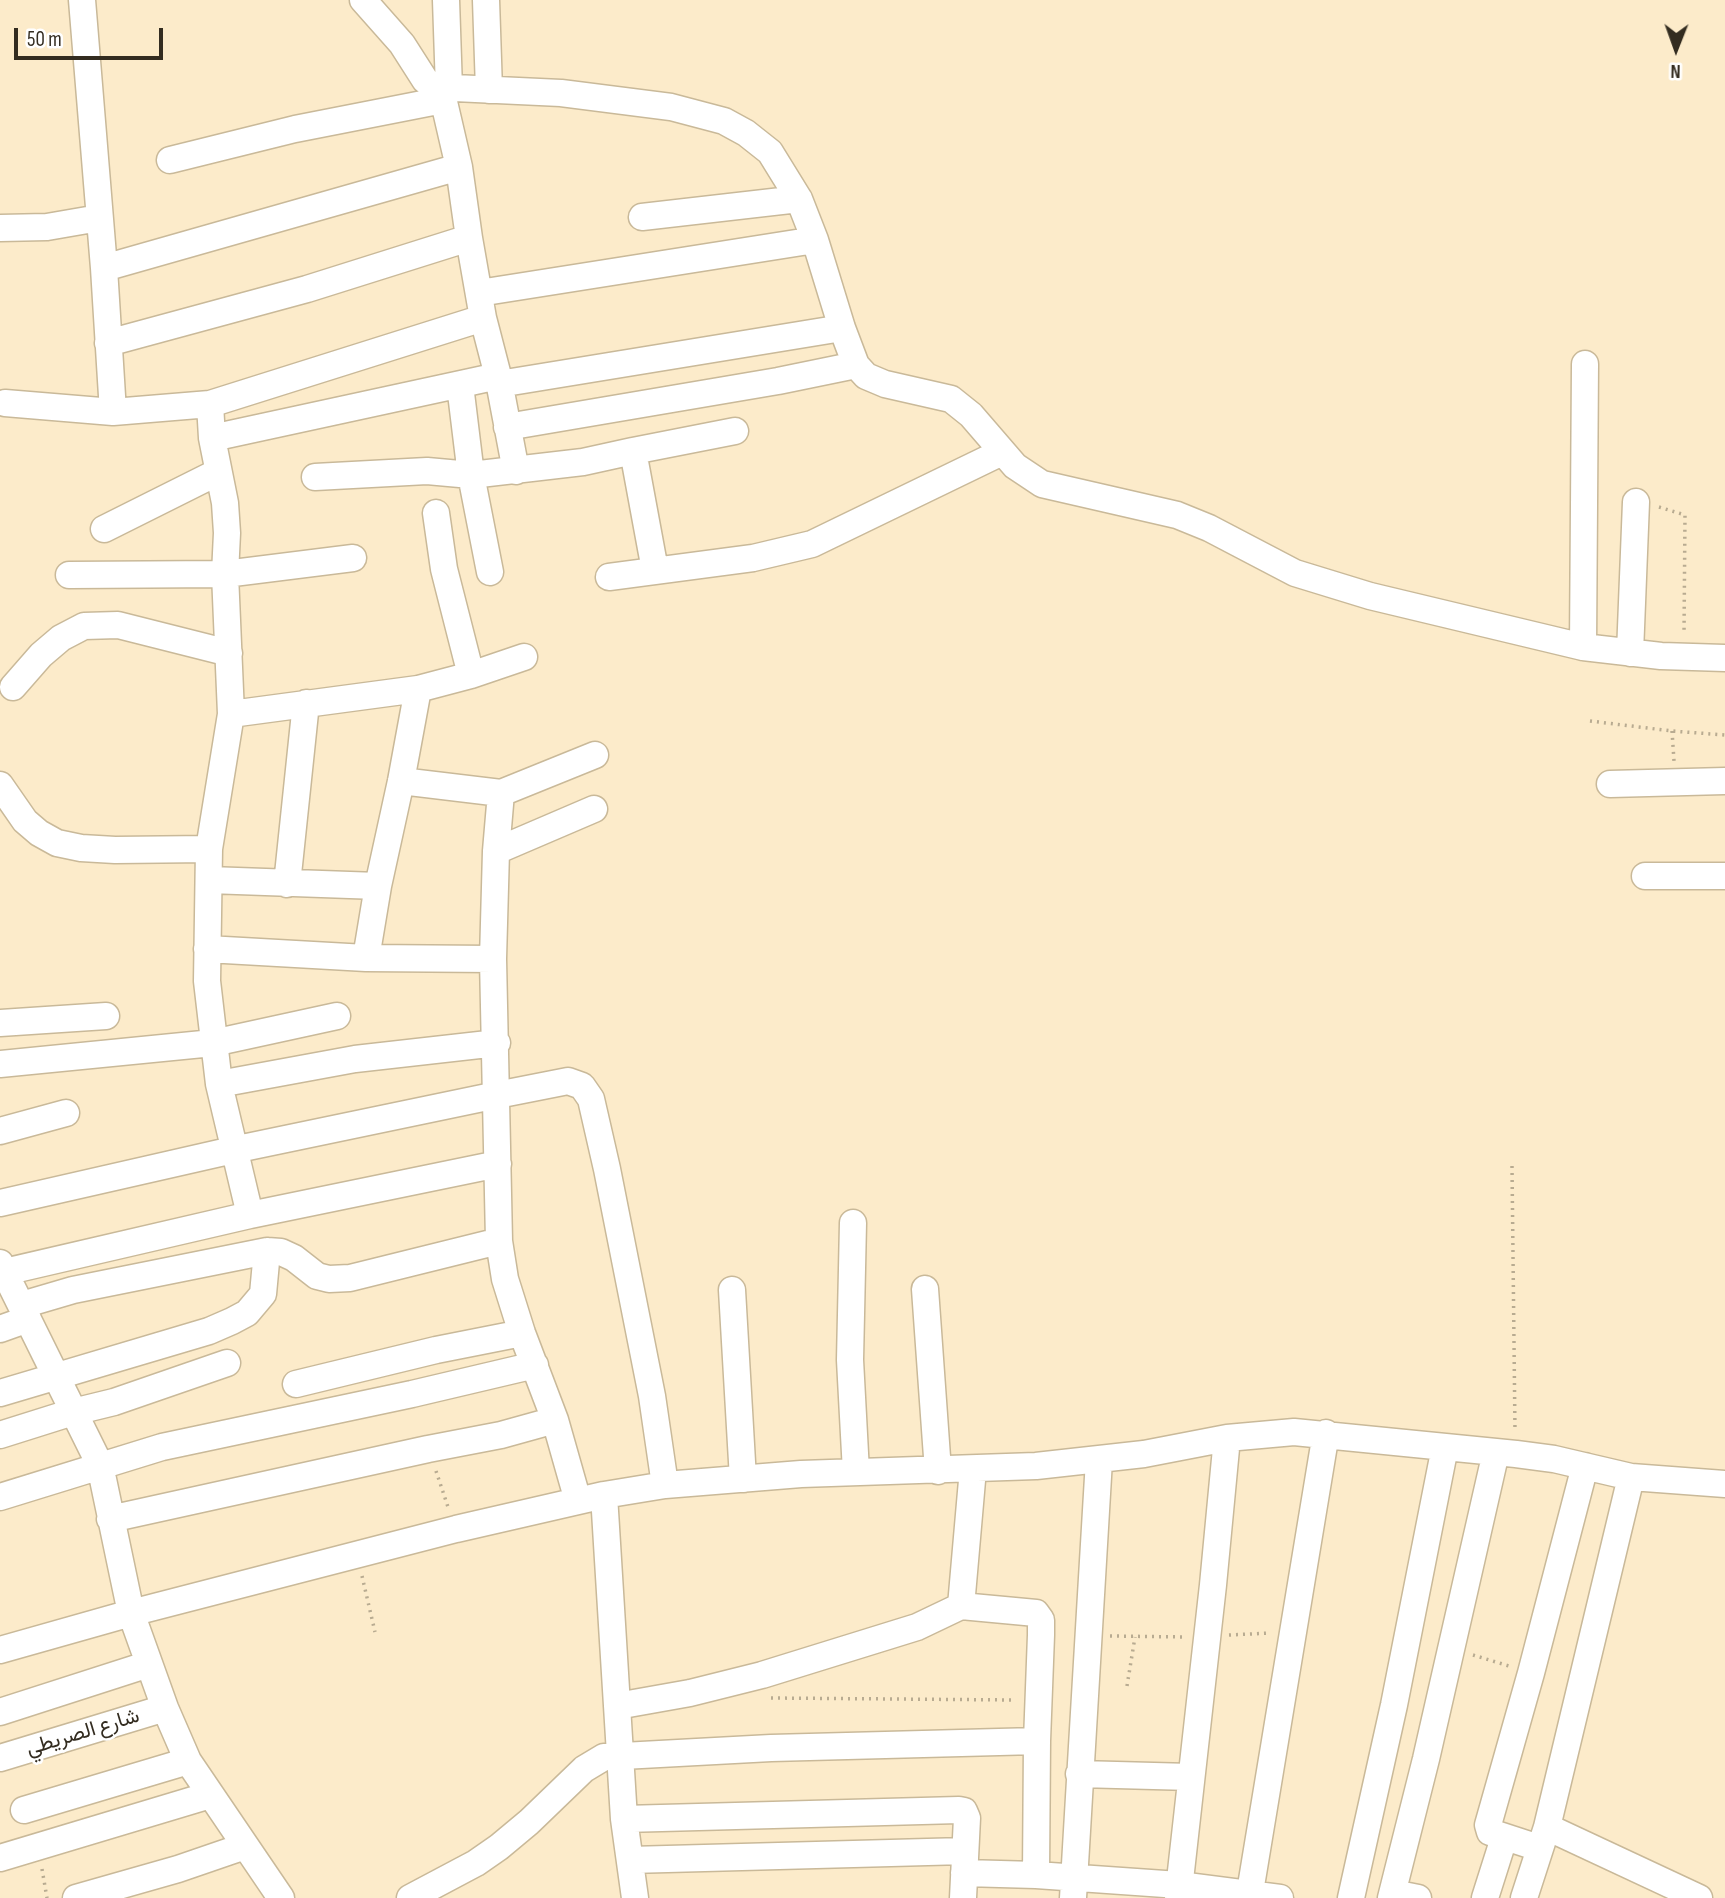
<!DOCTYPE html>
<meta charset="utf-8">
<style>
body{margin:0}
#map{position:relative;width:1725px;height:1898px;overflow:hidden;background:#fcebca;font-family:"Sofia Sans Condensed",sans-serif}
canvas{display:block}
.north{position:absolute;left:1641px;top:14px;width:70px;height:70px;-webkit-text-stroke:5px #fff;paint-order:stroke;rotate:181deg;font-size:19px;font-weight:700;line-height:28px;text-align:center;color:#332c20}
.north::after{content:'';display:block;margin:auto;width:24px;height:32px;background:#332c20;clip-path:polygon(50% 0,100% 100%,50% 72%,0 100%)}
.scale{position:absolute;left:14px;top:28px;width:149px;height:32px;box-sizing:border-box;border:4px solid #332c20;border-top:0;padding-left:9px;font-size:21px;line-height:24px;white-space:nowrap;color:#332c20;-webkit-text-stroke:5px #fff;paint-order:stroke}
</style>
<div id="map">
<canvas width="1725" height="1898"></canvas>
<div class="north">N</div>
<div class="scale">50 m</div>
</div>
<script>
const context = document.querySelector('canvas').getContext('2d');
context.lineJoin = 'round';
const poly = rows => new Path2D(rows.map(r => 'M' + r).join(''));
function strokePath(path, color, width, dash) { context.strokeStyle = color; context.lineWidth = width; context.lineCap = dash ? 'butt' : 'round'; context.setLineDash(dash || []); context.stroke(path); }
function label(font, color, halo, rows, align = 'center') {
  context.font = font + ' "Sofia Sans Condensed",Vazirmatn,sans-serif'; context.lineWidth = 5; context.setLineDash([]); context.textBaseline = 'middle'; context.strokeStyle = halo; context.fillStyle = color; for (const [text, x, y, turn = 0] of rows) {
    context.save(); context.translate(x, y); context.rotate((+turn || 0) * Math.PI / 180); context.textAlign = isNaN(turn) ? turn : align; if (halo) context.strokeText(text, 0, 0); context.fillText(text, 0, 0); context.restore();
  }
}
const minor = poly([
 [82,0,104,268,113,412],
 [363,0,402,44,425,80,433,87,561,93,671,107,724,121,746,133,770,152,799,199,815,240,842,328,856,365,866,376,885,384,951,399,971,415,1015,466,1042,484,1177,515,1209,528,1295,573,1370,596,1583,647,1661,656,1725,658],
 [446,0,449,89],
 [486,0,489,90],
 [170,160,295,129,443,100],
 [642,217,799,199],
 [0,228,47,227,99,218],
 [469,238,483,318,498,376,516,471],
 [104,268,459,167],
 [479,293,815,240],
 [108,343,307,289,469,238,459,167,441,89],
 [499,384,842,328],
 [460,385,471,475,490,572],
 [5,403,113,412,210,404,483,318],
 [210,404,212,438,225,503,227,533,225,574,231,714,209,849,207,981,219,1084,250,1215],
 [507,427,778,381,856,365],
 [212,438,498,376],
 [315,477,427,471,471,475,583,462,633,451],
 [436,513,444,569,471,675],
 [104,529,218,472],
 [655,570,633,451,735,431],
 [69,575,225,574,353,558],
 [609,577,753,558,812,544,1002,452],
 [1583,647,1585,364],
 [1630,653,1636,502],
 [13,687,41,655,61,638,84,626,118,625,229,653],
 [231,714,418,689,471,675,524,657],
 [401,781,501,793,595,755],
 [1610,784,1725,781],
 [0,785,25,821,39,833,57,843,81,848,115,850,209,849],
 [501,793,496,851,493,959,499,1241,505,1279,522,1333,555,1420,578,1501],
 [496,851,594,809],
 [1645,876,1725,876],
 [209,880,378,886],
 [287,884,306,703],
 [207,949,366,958,493,959],
 [366,958,378,886,401,781,418,689],
 [0,1023,106,1016],
 [0,1064,213,1043,337,1016],
 [219,1084,355,1059,497,1043],
 [0,1131,66,1113],
 [0,1203,233,1150,497,1095,568,1081,582,1086,591,1099,607,1169,652,1396,665,1485],
 [853,1223,850,1360,856,1472],
 [0,1263,100,1465,131,1613,165,1708,188,1761,281,1898],
 [0,1273,250,1215,498,1164],
 [925,1289,938,1471],
 [732,1290,743,1479],
 [22,1305,73,1290,267,1251,281,1252,294,1258,317,1276,329,1279,350,1278,499,1241],
 [0,1329,28,1319],
 [296,1384,436,1350,522,1333],
 [0,1393,209,1331,232,1321,247,1313,263,1294,267,1251],
 [0,1435,73,1412,114,1402,227,1363],
 [1631,1477,1725,1484],
 [604,1495,624,1819,635,1898],
 [0,1497,162,1447,412,1394,535,1365],
 [110,1519,428,1449,501,1435,555,1420],
 [961,1606,973,1469],
 [0,1650,131,1613,456,1529,604,1495,665,1485,801,1474,1036,1466,1144,1454,1227,1438,1294,1432,1516,1454,1554,1459,1631,1477,1547,1827],
 [617,1706,690,1693,762,1675,917,1627,961,1606,1036,1613,1041,1620,1041,1635,1037,1741,1036,1875],
 [0,1712,149,1664],
 [0,1758,165,1708],
 [1079,1774,1191,1777],
 [24,1810,188,1761],
 [624,1819,959,1810,964,1811,967,1818,963,1898],
 [1539,1848,1490,1832,1488,1825,1531,1673,1585,1466],
 [0,1858,210,1795],
 [630,1860,965,1851],
 [964,1873,1036,1875,1179,1885,1280,1898],
 [1393,1893,1418,1898],
 [76,1898,178,1869,245,1846],
 [410,1898,476,1863,499,1847,529,1822,584,1769,604,1757,771,1748,1037,1741],
 [1073,1898,1099,1460],
 [1178,1898,1213,1585,1227,1438],
 [1249,1898,1326,1433],
 [1351,1898,1394,1705,1445,1447],
 [1391,1898,1426,1759,1496,1452],
 [1485,1898,1504,1838],
 [1524,1898,1547,1827,1699,1898]
]);
strokePath(minor, '#c9b999', 29);
strokePath(poly([
 [1659,507,1685,515,1684,634],
 [1590,721,1672,731,1725,735],
 [1672,731,1674,761],
 [1512,1166,1515,1431],
 [436,1471,448,1507],
 [362,1576,375,1632],
 [1229,1635,1270,1633],
 [1110,1636,1186,1637],
 [1473,1655,1509,1666],
 [1127,1686,1135,1637],
 [771,1698,1016,1700],
 [42,1869,47,1898]
]), '#b8ab91', 3.5, [2, 5]);
strokePath(minor, '#fff', 26);
label('21px', '#332c20', '#fff', [
 ["شارع الصريطي",83,1733,-17]
]);
</script>
